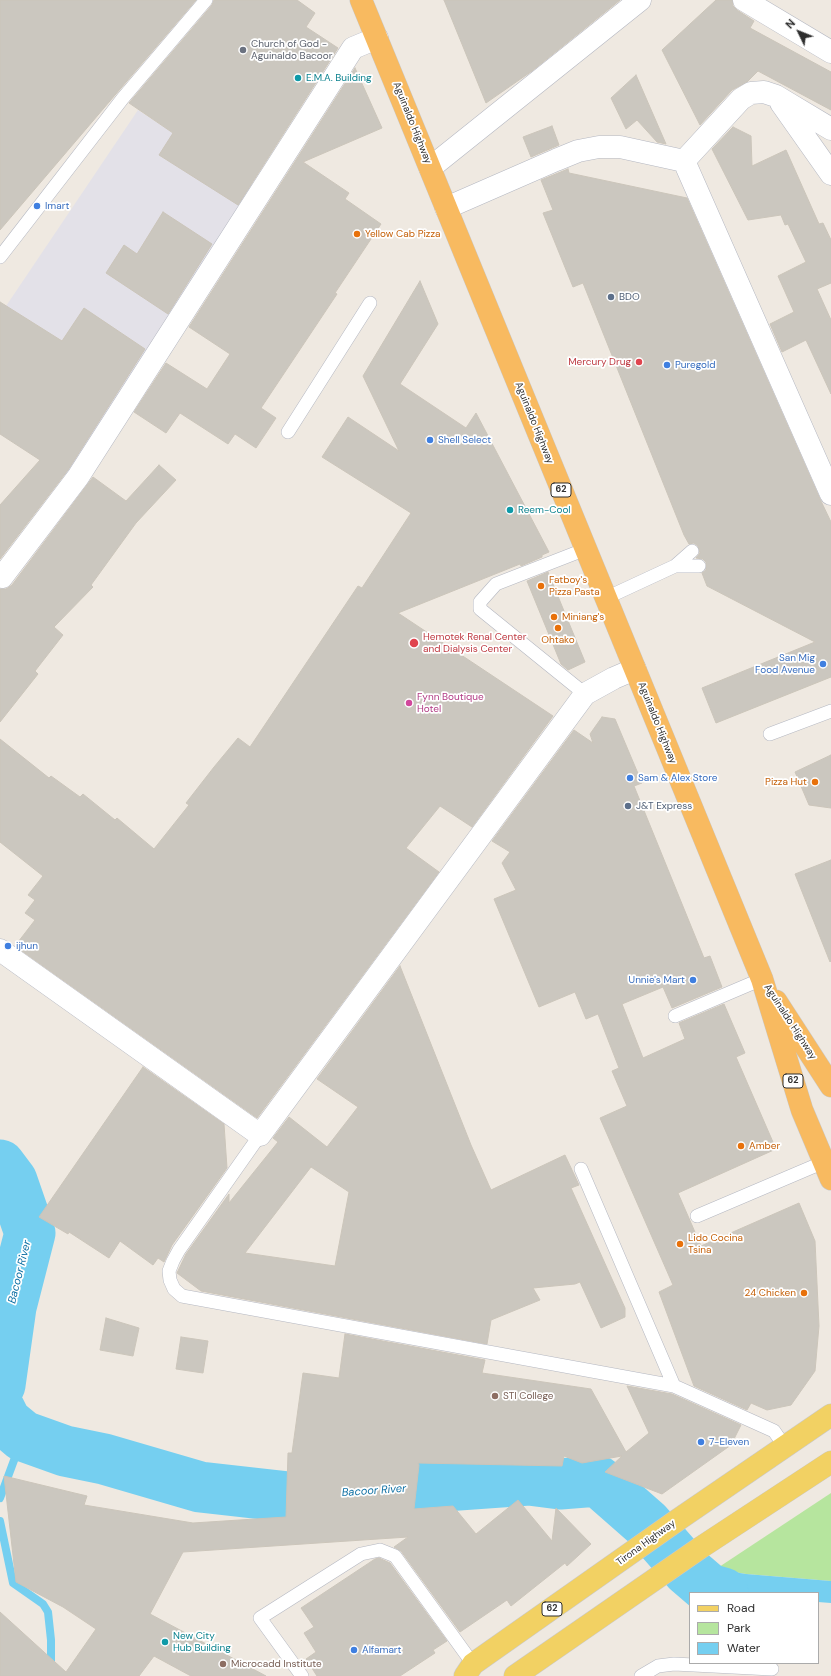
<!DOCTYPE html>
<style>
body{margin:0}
#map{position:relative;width:831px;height:1676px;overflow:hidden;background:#efe9e1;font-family:"DM Sans",sans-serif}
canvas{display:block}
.legend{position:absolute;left:689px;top:1592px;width:130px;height:72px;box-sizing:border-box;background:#fff;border:1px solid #ababab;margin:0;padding:5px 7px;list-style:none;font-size:12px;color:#2e2e2e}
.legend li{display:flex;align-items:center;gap:8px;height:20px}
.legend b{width:20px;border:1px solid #ababab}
.north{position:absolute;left:779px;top:12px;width:40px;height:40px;-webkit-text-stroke:3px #fff;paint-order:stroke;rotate:313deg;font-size:11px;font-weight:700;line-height:16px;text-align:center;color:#2e2e2e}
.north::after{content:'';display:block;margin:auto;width:14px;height:18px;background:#2e2e2e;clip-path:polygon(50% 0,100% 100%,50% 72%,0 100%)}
</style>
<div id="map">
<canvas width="831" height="1676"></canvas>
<ul class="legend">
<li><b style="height:5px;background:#f2d163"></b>Road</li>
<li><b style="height:11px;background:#b6e59e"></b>Park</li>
<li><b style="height:11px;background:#75cff0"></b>Water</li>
</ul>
<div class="north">N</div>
</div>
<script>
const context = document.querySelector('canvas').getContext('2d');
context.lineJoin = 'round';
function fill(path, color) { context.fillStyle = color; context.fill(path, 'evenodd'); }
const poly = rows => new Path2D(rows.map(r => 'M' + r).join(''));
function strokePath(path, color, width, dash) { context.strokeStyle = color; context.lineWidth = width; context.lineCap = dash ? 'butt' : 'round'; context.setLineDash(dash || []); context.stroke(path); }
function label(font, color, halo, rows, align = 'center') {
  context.font = font + ' "DM Sans",sans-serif'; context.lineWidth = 3.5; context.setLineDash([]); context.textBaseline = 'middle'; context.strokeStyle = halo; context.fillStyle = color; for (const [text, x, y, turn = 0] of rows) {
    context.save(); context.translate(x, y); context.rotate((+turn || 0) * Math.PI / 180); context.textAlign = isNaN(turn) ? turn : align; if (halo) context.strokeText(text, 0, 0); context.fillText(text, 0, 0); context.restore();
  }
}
fill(poly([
 [138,110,255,186,69,478,0,434,0,315]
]), '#e3e1e8');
fill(poly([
 [831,1493,831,1581,746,1574,716,1569]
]), '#b6e59e');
fill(poly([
 [710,1568,746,1574,831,1581,831,1603,818,1602,818,1593,690,1593,690,1598,683,1593]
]), '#75cff0');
fill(poly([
 [655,1499,694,1547,711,1566,716,1569,681,1594,665,1577,622,1523]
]), '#efe9e1');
strokePath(poly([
 [0,1498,23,1436],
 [0,1521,13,1583,43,1604,48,1612,51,1640,51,1676]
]), '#75cff0', 8);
strokePath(poly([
 [0,1165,12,1181,30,1233,11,1307,0,1385],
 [0,1410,6,1422,23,1436,65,1451,104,1459,200,1487,289,1497,529,1480,560,1484,598,1481,647,1524,688,1571,709,1589,723,1593]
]), '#75cff0', 51);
const building = poly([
 [0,0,196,0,0,230,0,0],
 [214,0,297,0,315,13,306,27,338,48,238,205,159,155,173,133,129,103,212,5,214,0],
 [444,0,620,0,532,71,486,103,444,0],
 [716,0,732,0,733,6,737,10,754,21,750,28,831,72,831,110,758,71,747,82,732,90,700,125,662,50,716,0],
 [355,68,382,128,303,162,349,193,345,199,381,224,335,293,337,294,261,408,276,418,256,448,235,434,228,444,180,413,166,433,134,412,166,363,207,389,230,354,189,327,355,68],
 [636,75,666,144,657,142,637,120,626,129,611,98,636,75],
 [552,126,559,145,531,157,523,137,552,126],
 [733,127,751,136,752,166,786,150,819,224,823,223,831,240,831,283,817,289,831,320,831,394,806,340,782,352,770,324,794,312,778,276,806,262,788,224,785,225,781,215,748,220,712,149,733,127],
 [568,169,569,173,687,198,820,499,831,522,831,677,716,723,702,688,815,642,707,586,702,573,706,570,706,562,703,559,696,558,700,553,698,546,694,543,689,544,684,535,583,283,573,287,543,213,553,210,541,180,568,169],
 [163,212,212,244,168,314,106,273,124,245,137,254,163,212],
 [420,281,438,324,400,384,466,428,476,413,549,552,542,555,542,557,521,566,520,564,398,613,553,716,472,827,440,806,406,848,439,872,257,1118,15,946,35,920,25,913,35,900,28,895,43,876,0,842,0,739,49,778,51,776,80,797,83,794,115,820,117,818,154,849,189,805,186,803,214,767,238,738,250,747,358,586,362,588,411,513,322,457,348,417,399,451,363,376,420,281],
 [0,302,62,341,84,308,145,349,68,470,0,559,0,505,40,460,0,434,0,302],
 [159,465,176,480,136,523,91,585,93,587,54,627,63,635,35,671,38,674,0,722,0,589,6,589,12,585,93,477,126,501,159,465],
 [548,572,585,662,568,670,561,664,527,581,548,572],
 [602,717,615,719,642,783,634,786,704,958,710,956,722,987,672,1008,663,987,622,1004,643,1058,685,1039,679,1023,724,1004,745,1053,736,1057,776,1149,678,1193,701,1246,799,1203,815,1241,819,1326,815,1371,791,1405,767,1410,751,1403,747,1410,694,1386,659,1292,673,1285,600,1118,627,1106,612,1071,619,1068,598,1014,586,1019,575,992,539,1007,494,899,516,890,502,863,510,852,492,841,574,730,593,743,590,734,602,717],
 [831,755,831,808,809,805,795,772,831,755],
 [831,860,831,961,830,962,795,874,831,860],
 [400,966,471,1145,491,1190,565,1155,579,1185,571,1188,625,1308,625,1317,601,1328,580,1282,575,1284,533,1288,540,1300,491,1320,487,1344,201,1291,177,1273,186,1254,229,1194,229,1203,278,1142,273,1138,289,1117,327,1147,358,1107,317,1079,400,966],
 [311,1167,349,1192,335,1266,245,1253,311,1167],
 [143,1067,224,1124,227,1168,172,1245,164,1262,158,1258,153,1265,120,1241,109,1258,69,1232,68,1234,39,1217,143,1067],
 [106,1318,139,1328,133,1356,100,1350,106,1318],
 [345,1334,485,1360,482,1373,591,1389,626,1452,649,1433,627,1386,672,1394,741,1425,731,1445,662,1494,605,1472,622,1456,582,1463,564,1456,562,1466,418,1463,419,1465,414,1509,453,1506,476,1534,518,1500,552,1541,556,1508,591,1544,567,1566,565,1563,511,1606,507,1600,460,1632,401,1551,394,1547,408,1537,183,1552,150,1614,266,1676,191,1676,154,1656,139,1676,0,1676,0,1612,66,1672,96,1629,63,1607,16,1582,4,1476,87,1496,84,1505,193,1523,286,1517,288,1453,292,1453,303,1373,339,1378,345,1334],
 [181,1337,208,1341,203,1373,176,1369,181,1337],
 [379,1558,390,1563,447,1641,433,1650,435,1653,400,1676,317,1676,306,1659,316,1652,304,1633,314,1627,301,1608,375,1559,379,1558]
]);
fill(building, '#cbc7bf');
strokePath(building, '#cbc5ba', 1);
const service = poly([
 [0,257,123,98,206,0],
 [288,432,370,303],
 [675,566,699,566],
 [606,598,675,566,692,551],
 [585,694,480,609,480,602,496,584,586,549],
 [770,734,831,711],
 [675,1016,762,979],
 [260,1135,179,1250,173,1261,169,1271,170,1280,174,1289,182,1296,674,1386,774,1431,785,1447],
 [581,1169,674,1386],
 [697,1216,824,1162],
 [302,1676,260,1618,361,1554,380,1550,395,1556,473,1664],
 [641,1676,658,1666,674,1664,772,1669]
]);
const minor = poly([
 [744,0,831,52],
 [781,103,831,174],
 [684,161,831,494],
 [684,161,741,99,751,93,764,92,776,96,831,129],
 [430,168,640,0],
 [446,208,556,160,578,151,599,147,620,147,684,161],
 [2,577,78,477,353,48,377,38],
 [0,950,260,1135,585,694,614,678,635,669]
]);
const primary = poly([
 [465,1676,473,1664,679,1519,831,1415],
 [515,1676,700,1548,831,1462]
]);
const trunk = poly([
 [361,0,762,979,802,1110,831,1179],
 [776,1001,831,1086]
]);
strokePath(service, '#b4b7c1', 14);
strokePath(minor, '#b4b7c1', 23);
strokePath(primary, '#c9c9c9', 23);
strokePath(trunk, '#c9c9c9', 23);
strokePath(service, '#fff', 13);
strokePath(minor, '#fff', 22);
strokePath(primary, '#f2d163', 22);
strokePath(trunk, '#f8ba60', 22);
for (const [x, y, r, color] of [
 [243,50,4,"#6b7280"],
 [298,78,4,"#0f9aa8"],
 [37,206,4,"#3f7fe0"],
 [357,234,4,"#e8710a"],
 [611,297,4,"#5c6f8a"],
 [639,362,4,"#e0444e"],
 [667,365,4,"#3f7fe0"],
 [430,440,4,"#3f7fe0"],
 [510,510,4,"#0f9aa8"],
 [541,586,4,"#e8710a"],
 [554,617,4,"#e8710a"],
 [558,628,4,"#e8710a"],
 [414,643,5,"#e0444e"],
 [823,664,4,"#3f7fe0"],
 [409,703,4,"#d1479c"],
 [630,778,4,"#3f7fe0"],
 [815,782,4,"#e8710a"],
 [628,806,4,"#5c6f8a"],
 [8,946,4,"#3f7fe0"],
 [693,980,4,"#3f7fe0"],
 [741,1146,4,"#e8710a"],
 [680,1244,4,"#e8710a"],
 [804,1293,4,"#e8710a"],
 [495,1396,4,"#8d6e63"],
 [701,1442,4,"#3f7fe0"],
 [165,1642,4,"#0f9aa8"],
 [354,1650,4,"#3f7fe0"],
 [223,1664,4,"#8d6e63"]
]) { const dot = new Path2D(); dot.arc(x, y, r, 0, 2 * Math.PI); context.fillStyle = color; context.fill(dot); strokePath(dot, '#fff', 1.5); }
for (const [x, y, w] of [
 [561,490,20],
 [793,1081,20],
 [552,1609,20]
]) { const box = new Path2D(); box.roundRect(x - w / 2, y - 7, w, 14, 3); context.fillStyle = '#fff'; context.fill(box); strokePath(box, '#2e2e2e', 1); }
label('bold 9px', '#2e2e2e', null, [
 ["62",561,490],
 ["62",793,1081],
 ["62",552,1609]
]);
label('10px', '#5b616d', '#fff', [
 ["Church of God -",251,44],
 ["Aguinaldo Bacoor",251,56]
], 'left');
label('10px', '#0d838f', '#fff', [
 ["E.M.A. Building",306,78],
 ["Reem-Cool",518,510],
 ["New City",173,1636],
 ["Hub Building",173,1648]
], 'left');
label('10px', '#2e2e2e', '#fff', [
 ["Aguinaldo Highway",412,123,68],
 ["Aguinaldo Highway",534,423,68],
 ["Aguinaldo Highway",657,723,68],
 ["Aguinaldo Highway",790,1022,57],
 ["Tirona Highway",646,1543,-36]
]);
label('10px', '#366cbe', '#fff', [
 ["Imart",45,206],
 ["Puregold",675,365],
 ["Shell Select",438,440],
 ["San Mig",815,658,"right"],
 ["Food Avenue",815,670,"right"],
 ["Sam & Alex Store",638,778],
 ["ijhun",16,946],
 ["Unnie's Mart",685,980,"right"],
 ["7-Eleven",709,1442],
 ["Alfamart",362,1650]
], 'left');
label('10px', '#c56008', '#fff', [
 ["Yellow Cab Pizza",365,234],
 ["Fatboy's",549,580],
 ["Pizza Pasta",549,592],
 ["Miniang's",562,617],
 ["Ohtako",558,640,"center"],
 ["Pizza Hut",807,782,"right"],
 ["Amber",749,1146],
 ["Lido Cocina",688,1238],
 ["Tsina",688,1250],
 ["24 Chicken",796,1293,"right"]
], 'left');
label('10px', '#4e5e75', '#fff', [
 ["BDO",619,297],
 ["J&T Express",636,806]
], 'left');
label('10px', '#be3a42', '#fff', [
 ["Mercury Drug",631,362],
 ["Hemotek Renal Center",423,637,"left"],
 ["and Dialysis Center",423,649,"left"]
], 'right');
label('10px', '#b23c85', '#fff', [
 ["Fynn Boutique",417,697],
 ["Hotel",417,709]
], 'left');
label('10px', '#785e54', '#fff', [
 ["STI College",503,1396],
 ["Microcadd Institute",231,1664]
], 'left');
label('italic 11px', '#0d6fa3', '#fff', [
 ["Bacoor River",20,1272,-76],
 ["Bacoor River",374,1491,-4]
]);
</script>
